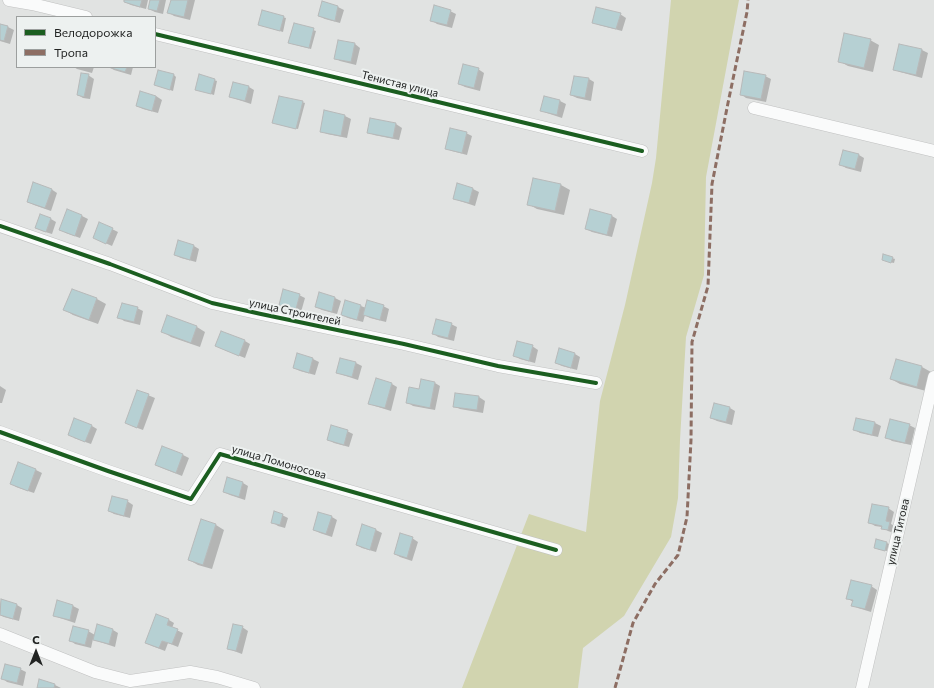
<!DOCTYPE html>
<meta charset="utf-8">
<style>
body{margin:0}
#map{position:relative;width:934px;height:688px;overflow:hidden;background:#e1e3e2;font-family:Commissioner,sans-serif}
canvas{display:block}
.legend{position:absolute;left:16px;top:16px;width:140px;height:52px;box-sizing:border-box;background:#edf1f0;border:1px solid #9c9f9e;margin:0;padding:5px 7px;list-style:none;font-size:12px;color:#222423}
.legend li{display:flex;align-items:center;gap:8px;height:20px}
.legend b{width:20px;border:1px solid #9c9f9e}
.north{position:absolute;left:16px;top:632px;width:40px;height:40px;-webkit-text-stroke:3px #edf1f0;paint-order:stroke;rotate:0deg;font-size:11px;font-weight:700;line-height:16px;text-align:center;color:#222423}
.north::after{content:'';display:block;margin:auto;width:14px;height:18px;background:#222423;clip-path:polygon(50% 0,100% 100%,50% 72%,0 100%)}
</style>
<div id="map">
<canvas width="934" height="688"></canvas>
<ul class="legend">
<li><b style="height:5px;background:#1b5e20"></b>Велодорожка</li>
<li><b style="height:5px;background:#8d6e63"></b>Тропа</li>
</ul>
<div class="north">С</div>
</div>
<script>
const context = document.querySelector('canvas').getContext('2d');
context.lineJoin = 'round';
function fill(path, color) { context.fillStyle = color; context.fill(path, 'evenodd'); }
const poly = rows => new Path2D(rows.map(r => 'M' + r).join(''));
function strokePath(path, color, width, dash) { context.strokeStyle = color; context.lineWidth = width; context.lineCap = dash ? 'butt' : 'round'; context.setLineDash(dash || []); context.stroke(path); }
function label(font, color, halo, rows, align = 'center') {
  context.font = font + ' Commissioner,sans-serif'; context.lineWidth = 4; context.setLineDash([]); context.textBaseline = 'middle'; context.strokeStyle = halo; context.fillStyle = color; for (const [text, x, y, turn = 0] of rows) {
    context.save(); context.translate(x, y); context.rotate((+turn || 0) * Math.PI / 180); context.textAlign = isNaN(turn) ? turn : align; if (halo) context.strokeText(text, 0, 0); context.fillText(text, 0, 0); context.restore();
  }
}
fill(poly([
 [671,0,739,0,706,177,704,275,686,337,680,440,678,498,671,537,624,616,583,648,578,688,462,688,529,514,586,532,600,401,625,305,652,183,656,158]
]), '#d1d4af');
fill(poly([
 [125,0,148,0,146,9,131,5,125,2],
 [152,0,166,0,163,14,155,12,149,9],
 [172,0,195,0,190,20,174,16,168,12],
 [323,2,338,7,344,10,340,23,325,19,319,16],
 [263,11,286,18,283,32,259,25],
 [450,11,456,14,452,28,437,24,431,20],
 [620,14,626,18,622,31,599,25,593,22],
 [294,24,316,31,311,49,292,44],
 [0,25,8,27,14,30,10,44,0,41],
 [870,40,879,45,873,72,848,66,839,61],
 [339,41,355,44,360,48,356,65,340,61,335,58],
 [900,45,922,50,928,53,922,78,900,72,894,69],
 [74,67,94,67,92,73,77,69],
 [109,67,133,67,131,75,114,70],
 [478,69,484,73,480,91,465,87,459,84],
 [88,75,94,79,90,99,83,98,78,95],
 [174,75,176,77,173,91,155,85],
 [765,76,771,79,766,102,746,98,741,94],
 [589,79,594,82,591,101,577,98,571,95],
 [214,80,217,81,214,95,198,90],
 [234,83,249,87,254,90,251,104,236,99,230,96],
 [156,96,162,100,158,113,143,109,137,106],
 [545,97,560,101,566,104,562,118,547,113,541,110],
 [302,102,305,103,298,129,276,124],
 [325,112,345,116,351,119,347,138,327,134,321,131],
 [371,119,396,124,402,128,399,140,374,135,368,132],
 [466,133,472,136,467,155,452,151,446,148],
 [844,151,859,155,864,158,861,172,846,168,841,165],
 [534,179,561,185,570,190,564,215,537,209,528,204],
 [458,185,473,189,479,192,475,206,460,201,454,198],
 [51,189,57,193,51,211,34,205,28,202],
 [67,211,82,216,88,219,80,238,66,233,60,229],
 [40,215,51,219,56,222,52,234,42,231,36,228],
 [612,216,617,219,612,237,592,232,586,229],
 [112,229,118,232,112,246,94,238],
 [194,246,199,249,196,262,181,258,175,255],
 [892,258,895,259,894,263,885,261],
 [72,290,97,299,106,304,98,324,73,315,65,310],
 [320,293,335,298,341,301,337,314,322,310,316,307],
 [299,295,305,298,301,312,286,307,280,304],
 [346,301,361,306,366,308,383,306,389,309,386,322,370,318,365,315,363,322,348,318,342,315],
 [137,308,143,311,140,325,124,321,119,317],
 [451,324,457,327,454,341,438,337,433,333],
 [197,327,205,332,200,347,171,337,162,331],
 [245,341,250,344,245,358,222,349,217,346],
 [532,346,538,350,535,363,520,359,514,355],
 [298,354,313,359,319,362,315,375,300,371,294,368],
 [575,354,580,357,577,370,562,366,556,363],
 [341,359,356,363,362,366,358,380,343,375,337,372],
 [897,360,922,367,931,372,926,391,900,384,891,379],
 [435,383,440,386,435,410,413,406,407,402,420,390],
 [392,384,397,387,391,411,375,406,370,403],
 [0,386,6,390,2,403,0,403],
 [138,391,155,398,143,430,132,426],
 [456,394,479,397,485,401,483,413,460,409,454,406],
 [730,408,735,411,732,425,717,421,711,418],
 [75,419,92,426,97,429,91,444,74,438],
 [857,419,875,423,881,426,878,437,860,433,855,430],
 [909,425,915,428,911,445,892,441,887,437],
 [347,431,353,434,349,447,334,443,329,440],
 [163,447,183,455,189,458,182,476,162,468,156,465],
 [18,463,36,470,42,473,34,493,16,487,11,483],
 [243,483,248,486,245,500,230,495,224,492],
 [127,501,133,505,130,518,114,514,109,511],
 [888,508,894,512,891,524,895,526,894,533,888,531,882,527,875,526,869,522],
 [319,513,332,517,337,520,332,537,320,533,314,530],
 [282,515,288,518,285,528,278,526,272,522],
 [216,525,224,530,212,569,198,565,189,560],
 [363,526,376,530,382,533,376,552,362,548,357,545],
 [412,538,418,542,412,561,400,557,395,554],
 [887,543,889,544,887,551,877,549],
 [871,586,877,590,871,612,858,608,853,605,853,602,847,598],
 [1,600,17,605,22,608,19,621,4,617,0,615,0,606],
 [58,602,73,606,79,609,75,623,60,618,54,615],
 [169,620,174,623,172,628,183,633,178,647,168,643,165,651,152,646,146,643],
 [242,627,248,631,242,654,234,651,228,648],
 [113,630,118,633,115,647,100,642,93,639,91,648,75,644,70,640,88,631,95,635],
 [20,669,26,672,23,686,7,682,2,678],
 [40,681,55,685,61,688,38,688]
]), '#0003');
const building = poly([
 [124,0,142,0,140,7,124,2,124,0],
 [150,0,160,0,157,11,148,9,150,0],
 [171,0,188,0,184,17,167,13,171,0],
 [322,1,338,6,335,21,318,16,322,1],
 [434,5,451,10,447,25,430,21,434,5],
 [596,7,621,13,616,29,592,23,596,7],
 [262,10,284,16,280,31,258,25,262,10],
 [294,23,314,28,309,48,288,43,294,23],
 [0,24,8,26,4,41,0,40,0,24],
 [844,33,871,39,864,68,838,62,844,33],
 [338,40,355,43,351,62,334,59,338,40],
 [899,44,922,49,916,75,893,70,899,44],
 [463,64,479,68,474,88,458,84,463,64],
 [108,67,127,67,125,72,108,67],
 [158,70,174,74,170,90,154,85,158,70],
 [744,71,766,75,761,99,740,95,744,71],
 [81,73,89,74,84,97,77,95,81,73],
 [199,74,215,79,211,94,195,90,199,74],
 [574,76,589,78,585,98,570,95,574,76],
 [233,82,249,86,245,101,229,97,233,82],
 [140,91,156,96,152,111,136,106,140,91],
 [279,96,303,101,296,129,272,123,279,96],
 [544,96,560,100,557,115,540,111,544,96],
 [324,110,345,115,341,136,320,132,324,110],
 [370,118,396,123,393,138,367,133,370,118],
 [450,128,467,132,462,153,445,149,450,128],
 [843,150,859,154,855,169,839,165,843,150],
 [533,178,561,184,555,211,527,205,533,178],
 [33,182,52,189,45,208,27,202,33,182],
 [457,183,473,188,469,203,453,199,457,183],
 [67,209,82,215,75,236,59,230,67,209],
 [590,209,612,215,607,235,585,229,590,209],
 [40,214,51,218,46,232,35,228,40,214],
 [99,222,113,228,106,244,93,238,99,222],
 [178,240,194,245,190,260,174,255,178,240],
 [883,254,893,257,891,263,882,260,883,254],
 [72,289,97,298,89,320,63,310,72,289],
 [283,289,300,294,296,309,279,305,283,289],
 [319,292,335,297,332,312,315,307,319,292],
 [345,300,361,305,357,320,341,315,345,300],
 [367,300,384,305,380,320,363,315,367,300],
 [122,303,138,307,134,322,117,318,122,303],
 [167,315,197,326,191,343,161,332,167,315],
 [436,319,452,323,448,338,432,334,436,319],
 [221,331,245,340,239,356,215,346,221,331],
 [517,341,533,345,529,361,513,356,517,341],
 [559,348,575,353,571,368,555,363,559,348],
 [297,353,313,358,309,373,293,368,297,353],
 [340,358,356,362,352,377,336,373,340,358],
 [896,359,922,366,917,387,890,379,896,359],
 [376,378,392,383,385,408,368,404,376,378],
 [421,379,435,382,430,408,406,403,409,387,419,389,421,379],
 [137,390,149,394,137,428,125,423,137,390],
 [455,393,479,396,477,410,453,407,455,393],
 [714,403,730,407,726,422,710,418,714,403],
 [74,418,92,425,85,442,68,435,74,418],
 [856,418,875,422,872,435,853,430,856,418],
 [890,419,910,424,905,443,885,438,890,419],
 [331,425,348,430,344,445,327,440,331,425],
 [162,446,183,454,176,473,155,465,162,446],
 [18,462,36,469,28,491,10,484,18,462],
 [227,477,243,482,239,497,223,492,227,477],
 [112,496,128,500,124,516,108,511,112,496],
 [872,504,889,507,886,521,890,522,888,530,881,529,882,526,868,523,872,504],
 [274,511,283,514,280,525,271,523,274,511],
 [318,512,332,516,326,534,313,530,318,512],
 [201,519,216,524,203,565,188,560,201,519],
 [362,524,376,529,370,550,356,545,362,524],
 [400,533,413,537,407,558,394,554,400,533],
 [876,539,887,542,885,551,874,548,876,539],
 [851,580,872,585,865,609,851,606,853,600,846,599,851,580],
 [1,599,17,604,13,619,0,615,1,599],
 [57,600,73,605,70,620,53,616,57,600],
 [156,614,169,619,167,625,178,629,172,644,162,641,159,648,145,643,156,614],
 [97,624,113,629,109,644,93,640,97,624],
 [233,624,243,626,236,651,227,649,233,624],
 [73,626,89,630,85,645,69,641,73,626],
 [5,664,21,668,17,683,1,679,5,664],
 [39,679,55,684,54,688,37,688,39,679]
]);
fill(building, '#b6d0d3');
strokePath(building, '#b7b9b9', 1);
const minor = poly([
 [9,0,32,4,86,17],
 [155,34,642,151],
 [754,108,934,151],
 [0,226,110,264,212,303,261,314,404,344,498,366,596,383],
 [0,432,108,471,191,499,220,454,556,550],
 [0,634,95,672,130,681,190,672,217,677,254,688],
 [862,688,934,377]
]);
strokePath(minor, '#c0c1c1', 13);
strokePath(minor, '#fafbfb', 12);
strokePath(poly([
 [615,688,633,623,655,584,678,555,687,517,691,440,692,342,708,286,712,184,728,103,747,12,748,0]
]), '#8d6e63', 3, [6, 3]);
strokePath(poly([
 [155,34,642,151],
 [0,226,110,264,212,303,261,314,404,344,498,366,596,383],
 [0,432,108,471,191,499,220,454,556,550]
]), '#1b5e20', 4);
label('11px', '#222423', '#edf1f0', [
 ["Тенистая улица",400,84,14],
 ["улица Строителей",295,312,12],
 ["улица Ломоносова",279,462,16],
 ["улица Титова",898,532,-77]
]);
</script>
